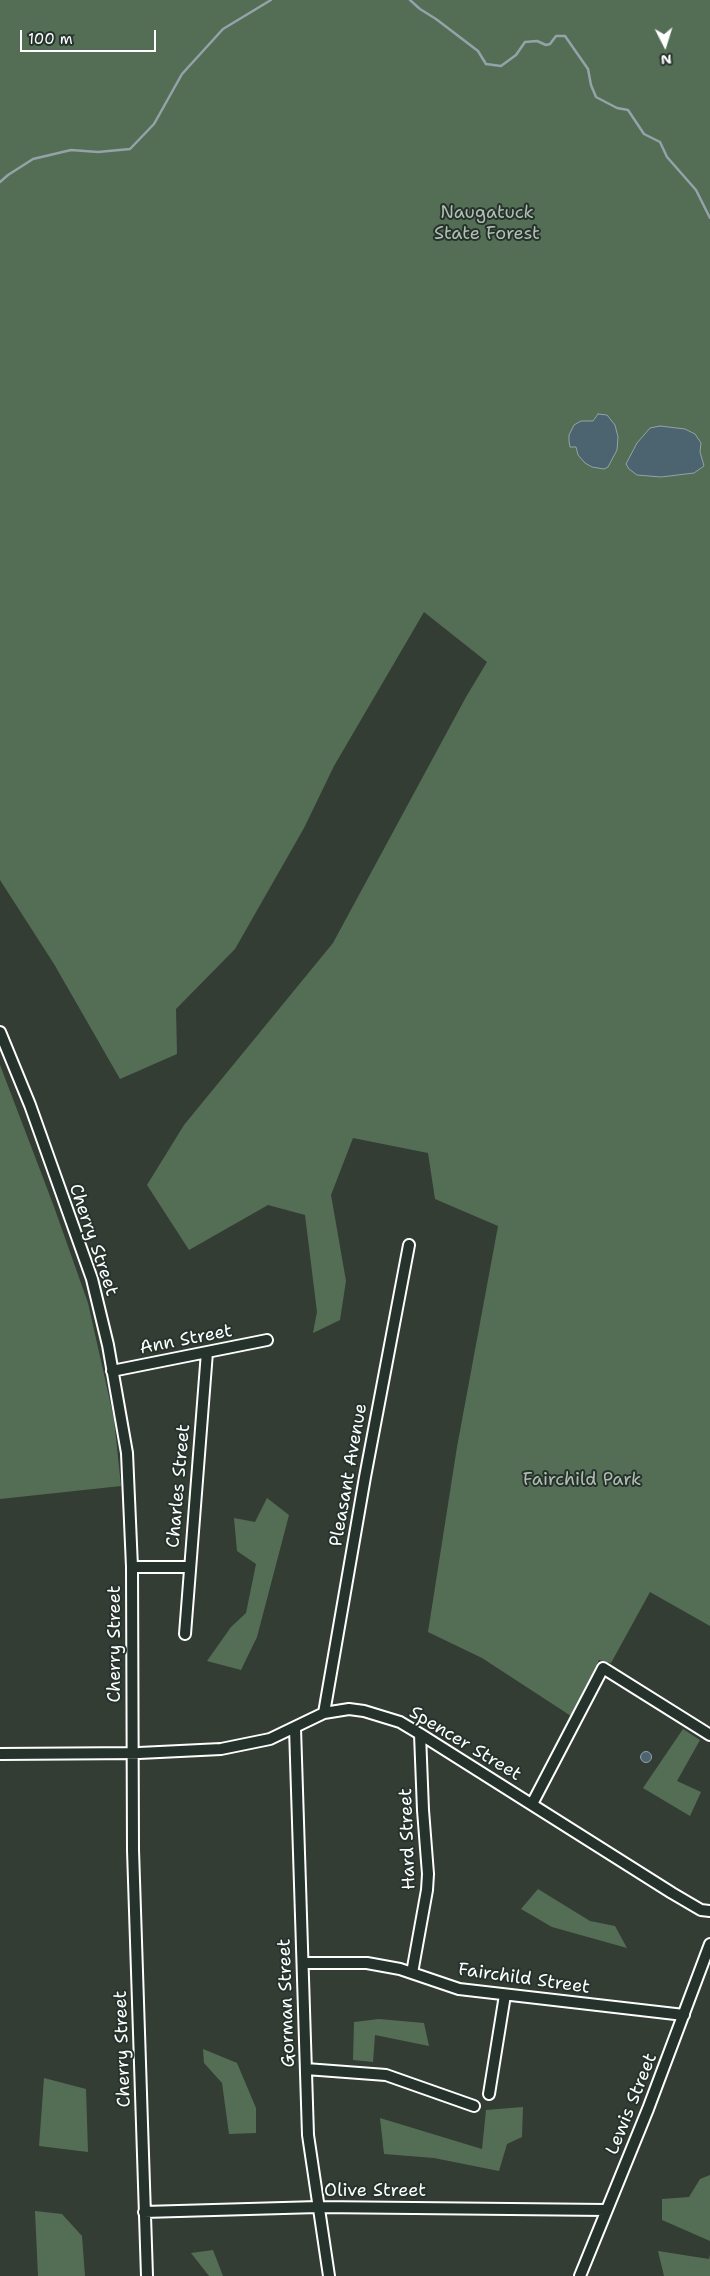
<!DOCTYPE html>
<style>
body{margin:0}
#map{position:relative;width:710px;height:2276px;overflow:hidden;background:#343d34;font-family:"Shantell Sans",sans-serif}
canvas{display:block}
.north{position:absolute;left:640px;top:20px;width:50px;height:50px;-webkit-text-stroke:4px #26332d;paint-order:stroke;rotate:175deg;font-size:14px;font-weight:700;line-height:20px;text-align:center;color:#fff}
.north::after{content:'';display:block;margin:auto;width:18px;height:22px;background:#fff;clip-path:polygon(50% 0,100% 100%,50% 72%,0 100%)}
.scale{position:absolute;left:20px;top:30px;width:136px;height:22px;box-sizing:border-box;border:2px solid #fff;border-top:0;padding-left:6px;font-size:15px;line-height:18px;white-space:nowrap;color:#fff;-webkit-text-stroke:4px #26332d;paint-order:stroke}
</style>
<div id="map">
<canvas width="710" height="2276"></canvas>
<div class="north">N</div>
<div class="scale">100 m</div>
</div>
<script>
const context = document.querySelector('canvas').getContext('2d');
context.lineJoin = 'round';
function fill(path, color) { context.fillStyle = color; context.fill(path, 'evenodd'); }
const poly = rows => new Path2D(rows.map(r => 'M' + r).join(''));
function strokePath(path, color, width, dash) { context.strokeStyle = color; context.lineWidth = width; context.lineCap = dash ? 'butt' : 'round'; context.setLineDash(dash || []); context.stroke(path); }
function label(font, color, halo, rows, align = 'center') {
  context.font = font + ' "Shantell Sans",sans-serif'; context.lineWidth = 4; context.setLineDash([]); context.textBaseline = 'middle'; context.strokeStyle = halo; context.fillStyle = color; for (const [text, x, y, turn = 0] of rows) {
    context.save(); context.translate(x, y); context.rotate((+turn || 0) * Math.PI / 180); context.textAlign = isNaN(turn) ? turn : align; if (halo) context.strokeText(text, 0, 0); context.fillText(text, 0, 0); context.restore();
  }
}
fill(poly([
 [0,0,710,0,710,1626,650,1592,611,1663,599,1660,571,1716,482,1658,428,1632,457,1447,498,1226,435,1199,428,1153,353,1138,331,1195,346,1281,340,1320,313,1333,317,1312,305,1215,268,1205,189,1250,147,1185,184,1125,333,943,466,697,487,662,424,612,334,766,304,828,235,949,176,1009,177,1054,120,1079,54,964,0,880],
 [0,1065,53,1204,88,1303,114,1419,121,1486,0,1499],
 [267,1498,289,1515,257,1637,241,1670,207,1661,231,1627,246,1613,256,1564,237,1551,234,1518,255,1522],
 [683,1729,700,1740,677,1781,701,1792,690,1816,643,1788],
 [538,1889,590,1921,615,1926,627,1948,552,1927,521,1909],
 [379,2019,424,2023,429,2046,375,2035,373,2062,353,2060,354,2022],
 [203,2049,237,2063,256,2108,256,2133,229,2134,222,2083,204,2063],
 [44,2078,86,2089,88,2152,39,2146],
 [523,2107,522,2137,507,2144,499,2171,434,2158,384,2154,380,2118,482,2149,486,2110],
 [710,2175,710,2241,662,2220,662,2199,689,2197,700,2179],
 [35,2211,62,2214,82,2236,85,2276,38,2276],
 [213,2250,223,2276,209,2276,191,2253],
 [658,2251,709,2259,710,2255,710,2276,664,2276]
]), '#546e55');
const water = poly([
 [598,414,607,415,615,425,618,437,617,450,608,467,604,469,592,467,585,463,578,455,576,447,570,447,569,441,569,435,574,425,581,421,593,421,598,414],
 [660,426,685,429,695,434,701,443,700,452,704,466,694,473,661,477,637,475,629,469,626,464,637,443,650,428,660,426],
 '640.5 1757a5.5 5.5 0 1 1 11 0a5.5 5.5 0 1 1-11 0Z'
]);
fill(water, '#4c6470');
strokePath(water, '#94a2a9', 1);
strokePath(poly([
 [410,0,420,9,436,19,478,51,486,64,501,66,516,55,525,42,537,41,546,45,550,44,556,36,565,36,588,69,591,85,596,97,617,108,628,110,644,134,660,142,667,157,696,190,710,218],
 [0,182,8,175,33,159,71,150,98,152,130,149,154,124,182,74,223,29,271,0]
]), '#94a2a9', 2.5);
const street = poly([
 [0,1032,30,1105,92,1279,108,1345,127,1453,132,1567,133,1850,147,2276],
 [112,1371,267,1340],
 [132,1567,189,1567],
 [185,1634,207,1352],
 [324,1713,365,1477,409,1245],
 [295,1728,308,2135,329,2276],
 [0,1754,139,1753,221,1749,270,1739,324,1713,349,1709,364,1711,400,1722,420,1734,672,1893,701,1910,710,1911],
 [532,1804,603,1668,710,1735],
 [303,1963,367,1963,400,1969,459,1989,684,2015],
 [412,1973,427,1890,428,1874,423,1810,420,1734],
 [306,2069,386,2075,474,2106],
 [489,2094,505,1995],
 [144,2212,318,2207,606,2210],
 [580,2276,648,2109,710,1944]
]);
strokePath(street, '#fff', 14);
strokePath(street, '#26332d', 10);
label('18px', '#b2beb2', '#26332d', [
 ["Naugatuck",487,213],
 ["State Forest",487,234],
 ["Fairchild Park",582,1480]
]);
label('18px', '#fff', '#26332d', [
 ["Cherry Street",93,1240,71],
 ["Ann Street",186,1340,-11],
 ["Pleasant Avenue",349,1475,-80],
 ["Charles Street",179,1486,-85],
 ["Cherry Street",115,1644,-90],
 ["Spencer Street",465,1744,31],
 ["Hard Street",408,1839,-92],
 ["Fairchild Street",524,1979,8],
 ["Gorman Street",287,2003,-92],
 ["Cherry Street",123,2049,-92],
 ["Lewis Street",632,2104,-68],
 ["Olive Street",375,2191]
]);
</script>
